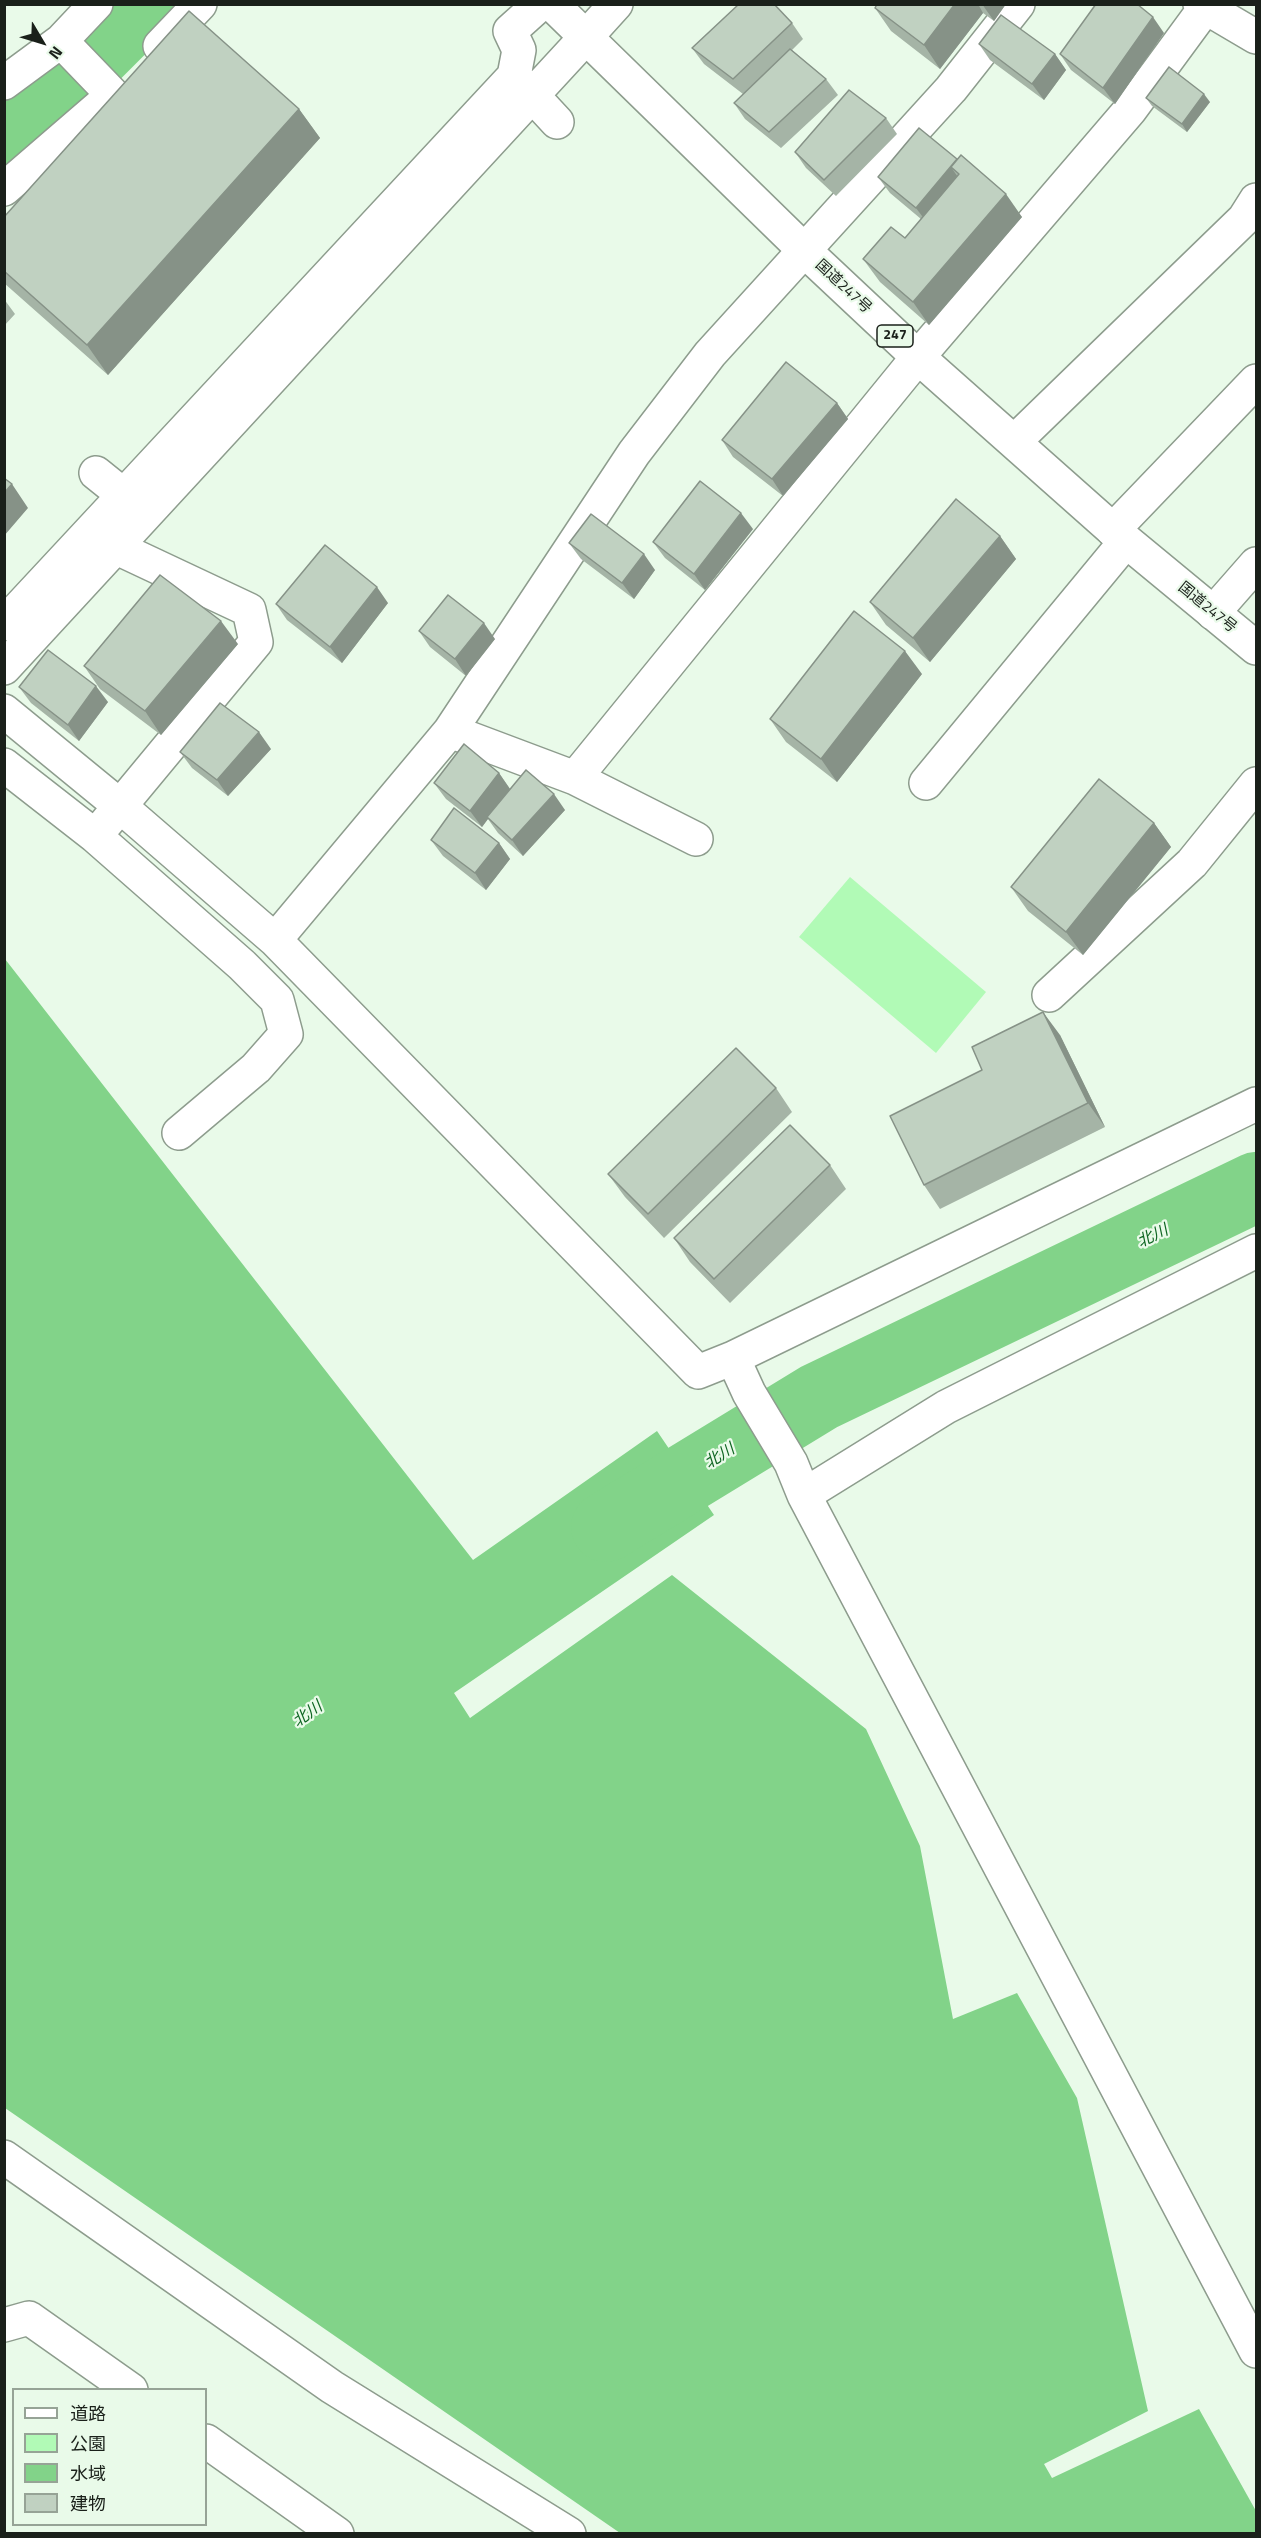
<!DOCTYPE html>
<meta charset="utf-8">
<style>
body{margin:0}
#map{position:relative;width:1261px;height:2538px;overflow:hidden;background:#e9fae9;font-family:"Titillium Web","Noto Sans JP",sans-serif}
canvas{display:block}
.frame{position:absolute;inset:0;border:6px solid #1a201a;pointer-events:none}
.legend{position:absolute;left:12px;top:2388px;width:195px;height:138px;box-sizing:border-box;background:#e9fae9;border:2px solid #96a396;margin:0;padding:8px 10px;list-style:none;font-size:18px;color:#1a201a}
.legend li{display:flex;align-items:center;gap:12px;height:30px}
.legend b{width:30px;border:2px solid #96a396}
.north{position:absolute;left:12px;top:12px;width:60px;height:60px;-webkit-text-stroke:4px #e9fae9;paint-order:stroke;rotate:128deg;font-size:16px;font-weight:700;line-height:24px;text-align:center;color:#1a201a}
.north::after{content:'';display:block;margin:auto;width:21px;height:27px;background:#1a201a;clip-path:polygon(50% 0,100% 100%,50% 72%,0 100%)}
</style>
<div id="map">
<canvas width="1261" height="2538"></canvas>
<div class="frame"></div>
<ul class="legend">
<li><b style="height:8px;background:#fff"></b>道路</li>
<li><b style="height:16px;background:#b1fab6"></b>公園</li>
<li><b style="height:16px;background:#82d389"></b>水域</li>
<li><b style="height:16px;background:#c0d1c1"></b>建物</li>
</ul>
<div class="north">N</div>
</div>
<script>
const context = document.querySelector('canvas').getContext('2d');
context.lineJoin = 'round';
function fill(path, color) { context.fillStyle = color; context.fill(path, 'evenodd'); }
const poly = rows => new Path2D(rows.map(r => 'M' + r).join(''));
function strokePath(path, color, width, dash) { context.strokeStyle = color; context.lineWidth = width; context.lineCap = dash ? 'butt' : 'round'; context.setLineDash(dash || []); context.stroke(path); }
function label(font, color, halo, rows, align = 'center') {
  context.font = font + ' "Titillium Web","Noto Sans JP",sans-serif'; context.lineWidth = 4.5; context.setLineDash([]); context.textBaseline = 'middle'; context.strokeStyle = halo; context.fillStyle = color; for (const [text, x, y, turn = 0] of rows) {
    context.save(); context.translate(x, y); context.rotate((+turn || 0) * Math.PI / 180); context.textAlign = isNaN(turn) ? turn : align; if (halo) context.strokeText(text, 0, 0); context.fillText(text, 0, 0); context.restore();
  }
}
fill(poly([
 [850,877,986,992,936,1053,799,937]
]), '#b1fab6');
fill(poly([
 [5,959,473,1560,657,1431,714,1515,454,1693,470,1718,672,1575,866,1729,920,1846,953,2019,1017,1993,1077,2098,1148,2411,1044,2464,1052,2478,1199,2409,1256,2511,1256,2533,620,2533,5,2108]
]), '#82d389');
strokePath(poly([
 [96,54,146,4],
 [4,131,74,73],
 [606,1527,819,1397,1256,1187]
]), '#82d389', 70);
const minor = poly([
 [1200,4,1256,37],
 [160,46,200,4],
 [519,81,557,122],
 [4,83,61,41,96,4],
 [4,189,113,95,61,41],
 [1015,441,1244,219,1256,200],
 [96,473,142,510],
 [1113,530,1256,381],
 [1213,613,1256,564],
 [4,624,514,76,519,50,510,31,540,4],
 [4,668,587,36],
 [4,711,120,806,275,940,698,1372,733,1358,749,1393,791,1463,804,1495,1256,2351],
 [450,731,575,778,696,839],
 [4,765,95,836,242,965,277,1000,286,1034,256,1068,179,1133],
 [575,778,918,357,1130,110,1205,8],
 [926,783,1126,541],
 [106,823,256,642,249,610,115,547],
 [275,940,450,731,634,453,710,354,951,89,1018,4],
 [1049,995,1192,863,1256,784],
 [733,1358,1256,1104],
 [804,1495,946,1407,1256,1251],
 [4,2157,332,2387,569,2534],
 [4,2325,29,2318,131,2390],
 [206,2441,337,2534]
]);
const major = poly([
 [587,36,616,4]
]);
const highway = poly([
 [552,4,805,251,918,357,1113,530,1256,648]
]);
strokePath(minor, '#8d9c8d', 36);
strokePath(major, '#8d9c8d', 36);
strokePath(highway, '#8d9c8d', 36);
strokePath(minor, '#fff', 33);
strokePath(major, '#fff', 33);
strokePath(highway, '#fff', 33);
fill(poly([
 [877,4,1006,4,994,21,983,13,940,69,891,31,875,8],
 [792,23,803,39,792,50,826,79,838,95,781,148,745,119,734,103,743,94,704,64,692,48],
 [1164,33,1115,104,1071,70,1060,54],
 [979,44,1055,54,1066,70,1044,100,990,60],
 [1146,98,1210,102,1187,132,1152,106],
 [299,109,320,138,108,375,4,283,4,217],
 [886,118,897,134,836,196,806,168,795,152],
 [919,128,1022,217,929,325,880,282,863,259,905,238,921,219,890,193,878,177],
 [4,299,15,314,4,326],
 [837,403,848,419,783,496,733,457,722,440],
 [753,529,705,590,665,558,653,542],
 [1000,536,1016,559,930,662,886,625,870,602],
 [569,543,655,570,634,599,581,559],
 [388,603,342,663,287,620,276,604],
 [419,631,495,639,466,676,430,647],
 [238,644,161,735,100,689,84,666],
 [922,674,837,782,786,742,770,719],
 [19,687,108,702,79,741,31,703],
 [271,749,228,796,192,768,180,752],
 [499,773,510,789,565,810,523,856,498,833,488,819,482,827,446,799,434,783],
 [1154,823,1171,847,1083,955,1028,911,1011,887],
 [431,840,499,843,510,859,486,890,443,856],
 [1060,1035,1105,1127,940,1209,924,1185,982,1070],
 [776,1088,792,1112,664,1238,625,1197,608,1174],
 [830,1165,846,1189,730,1303,690,1262,674,1238]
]), '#a5b4a6');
fill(poly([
 [955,4,978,4,983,13,940,69,924,45],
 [982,4,1006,4,994,21],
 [1153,17,1164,33,1115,104,1103,88],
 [1055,54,1066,70,1044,100,1032,84],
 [1204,94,1210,102,1187,132,1182,124],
 [299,109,320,138,108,375,87,345],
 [957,159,968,175,959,174,951,167,962,183,928,224,916,208],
 [1006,194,1022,217,929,325,913,302],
 [837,403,848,419,783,496,772,479],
 [12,484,28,508,4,536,4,493],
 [741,513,753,529,705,590,694,574],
 [1000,536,1016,559,930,662,913,638],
 [644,554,655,570,634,599,622,583],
 [377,587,388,603,342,663,330,647],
 [221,621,238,644,161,735,145,711],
 [484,623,495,639,466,676,455,659],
 [905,651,922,674,837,782,821,759],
 [96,686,108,702,79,741,68,725],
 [259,732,271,749,228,796,217,780],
 [499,773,510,789,482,827,470,811],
 [554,794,565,810,523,856,512,840],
 [1154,823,1171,847,1083,955,1066,932],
 [499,843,510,859,486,890,475,873],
 [1043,1012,1060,1035,1105,1127,1088,1103]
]), '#869287');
const building = poly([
 [739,4,774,4,792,23,733,79,692,48,739,4],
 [877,4,955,4,924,45,875,8,877,4],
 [1096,4,1137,4,1153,17,1103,88,1060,54,1096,4],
 [189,11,299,109,87,345,4,271,4,217,189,11],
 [1001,15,1055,54,1032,84,979,44,1001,15],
 [790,49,826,79,769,132,734,103,790,49],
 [1169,67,1204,94,1182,124,1146,98,1169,67],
 [849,90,886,118,824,180,795,152,849,90],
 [919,128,957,159,916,208,878,177,919,128],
 [961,155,1006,194,913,302,863,259,891,227,905,238,959,174,951,167,961,155],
 [786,362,837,403,772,479,722,440,786,362],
 [4,478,12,484,4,493,4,478],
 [700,481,741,513,694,574,653,542,700,481],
 [956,499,1000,536,913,638,870,602,956,499],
 [591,514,644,554,622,583,569,543,591,514],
 [325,545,377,587,330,647,276,604,325,545],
 [160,575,221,621,145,711,84,666,160,575],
 [448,595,484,623,455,659,419,631,448,595],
 [854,611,905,651,821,759,770,719,854,611],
 [48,650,96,686,68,725,19,687,48,650],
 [220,703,259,732,217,780,180,752,220,703],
 [464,744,499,773,470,811,434,783,464,744],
 [526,770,554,794,512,840,487,817,526,770],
 [1099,779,1154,823,1066,932,1011,887,1099,779],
 [454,808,499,843,475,873,431,840,454,808],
 [1043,1012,1088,1103,924,1185,890,1116,982,1070,972,1047,1043,1012],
 [736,1048,776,1088,648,1214,608,1174,736,1048],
 [790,1125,830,1165,714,1279,674,1238,790,1125]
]);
fill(building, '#c0d1c1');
strokePath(building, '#869287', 1.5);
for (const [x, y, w] of [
 [895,336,36]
]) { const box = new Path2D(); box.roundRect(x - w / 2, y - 11, w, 22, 4.5); context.fillStyle = '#e9fae9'; context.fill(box); strokePath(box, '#1a201a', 1.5); }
label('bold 14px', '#1a201a', null, [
 ["247",895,336]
]);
label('15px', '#1a201a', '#e9fae9', [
 ["国道247号",843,287,43],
 ["国道247号",1207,608,39]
]);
label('italic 16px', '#0f6623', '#e9fae9', [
 ["北川",1153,1237,-26],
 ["北川",720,1457,-32],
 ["北川",308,1715,-36]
]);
</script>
